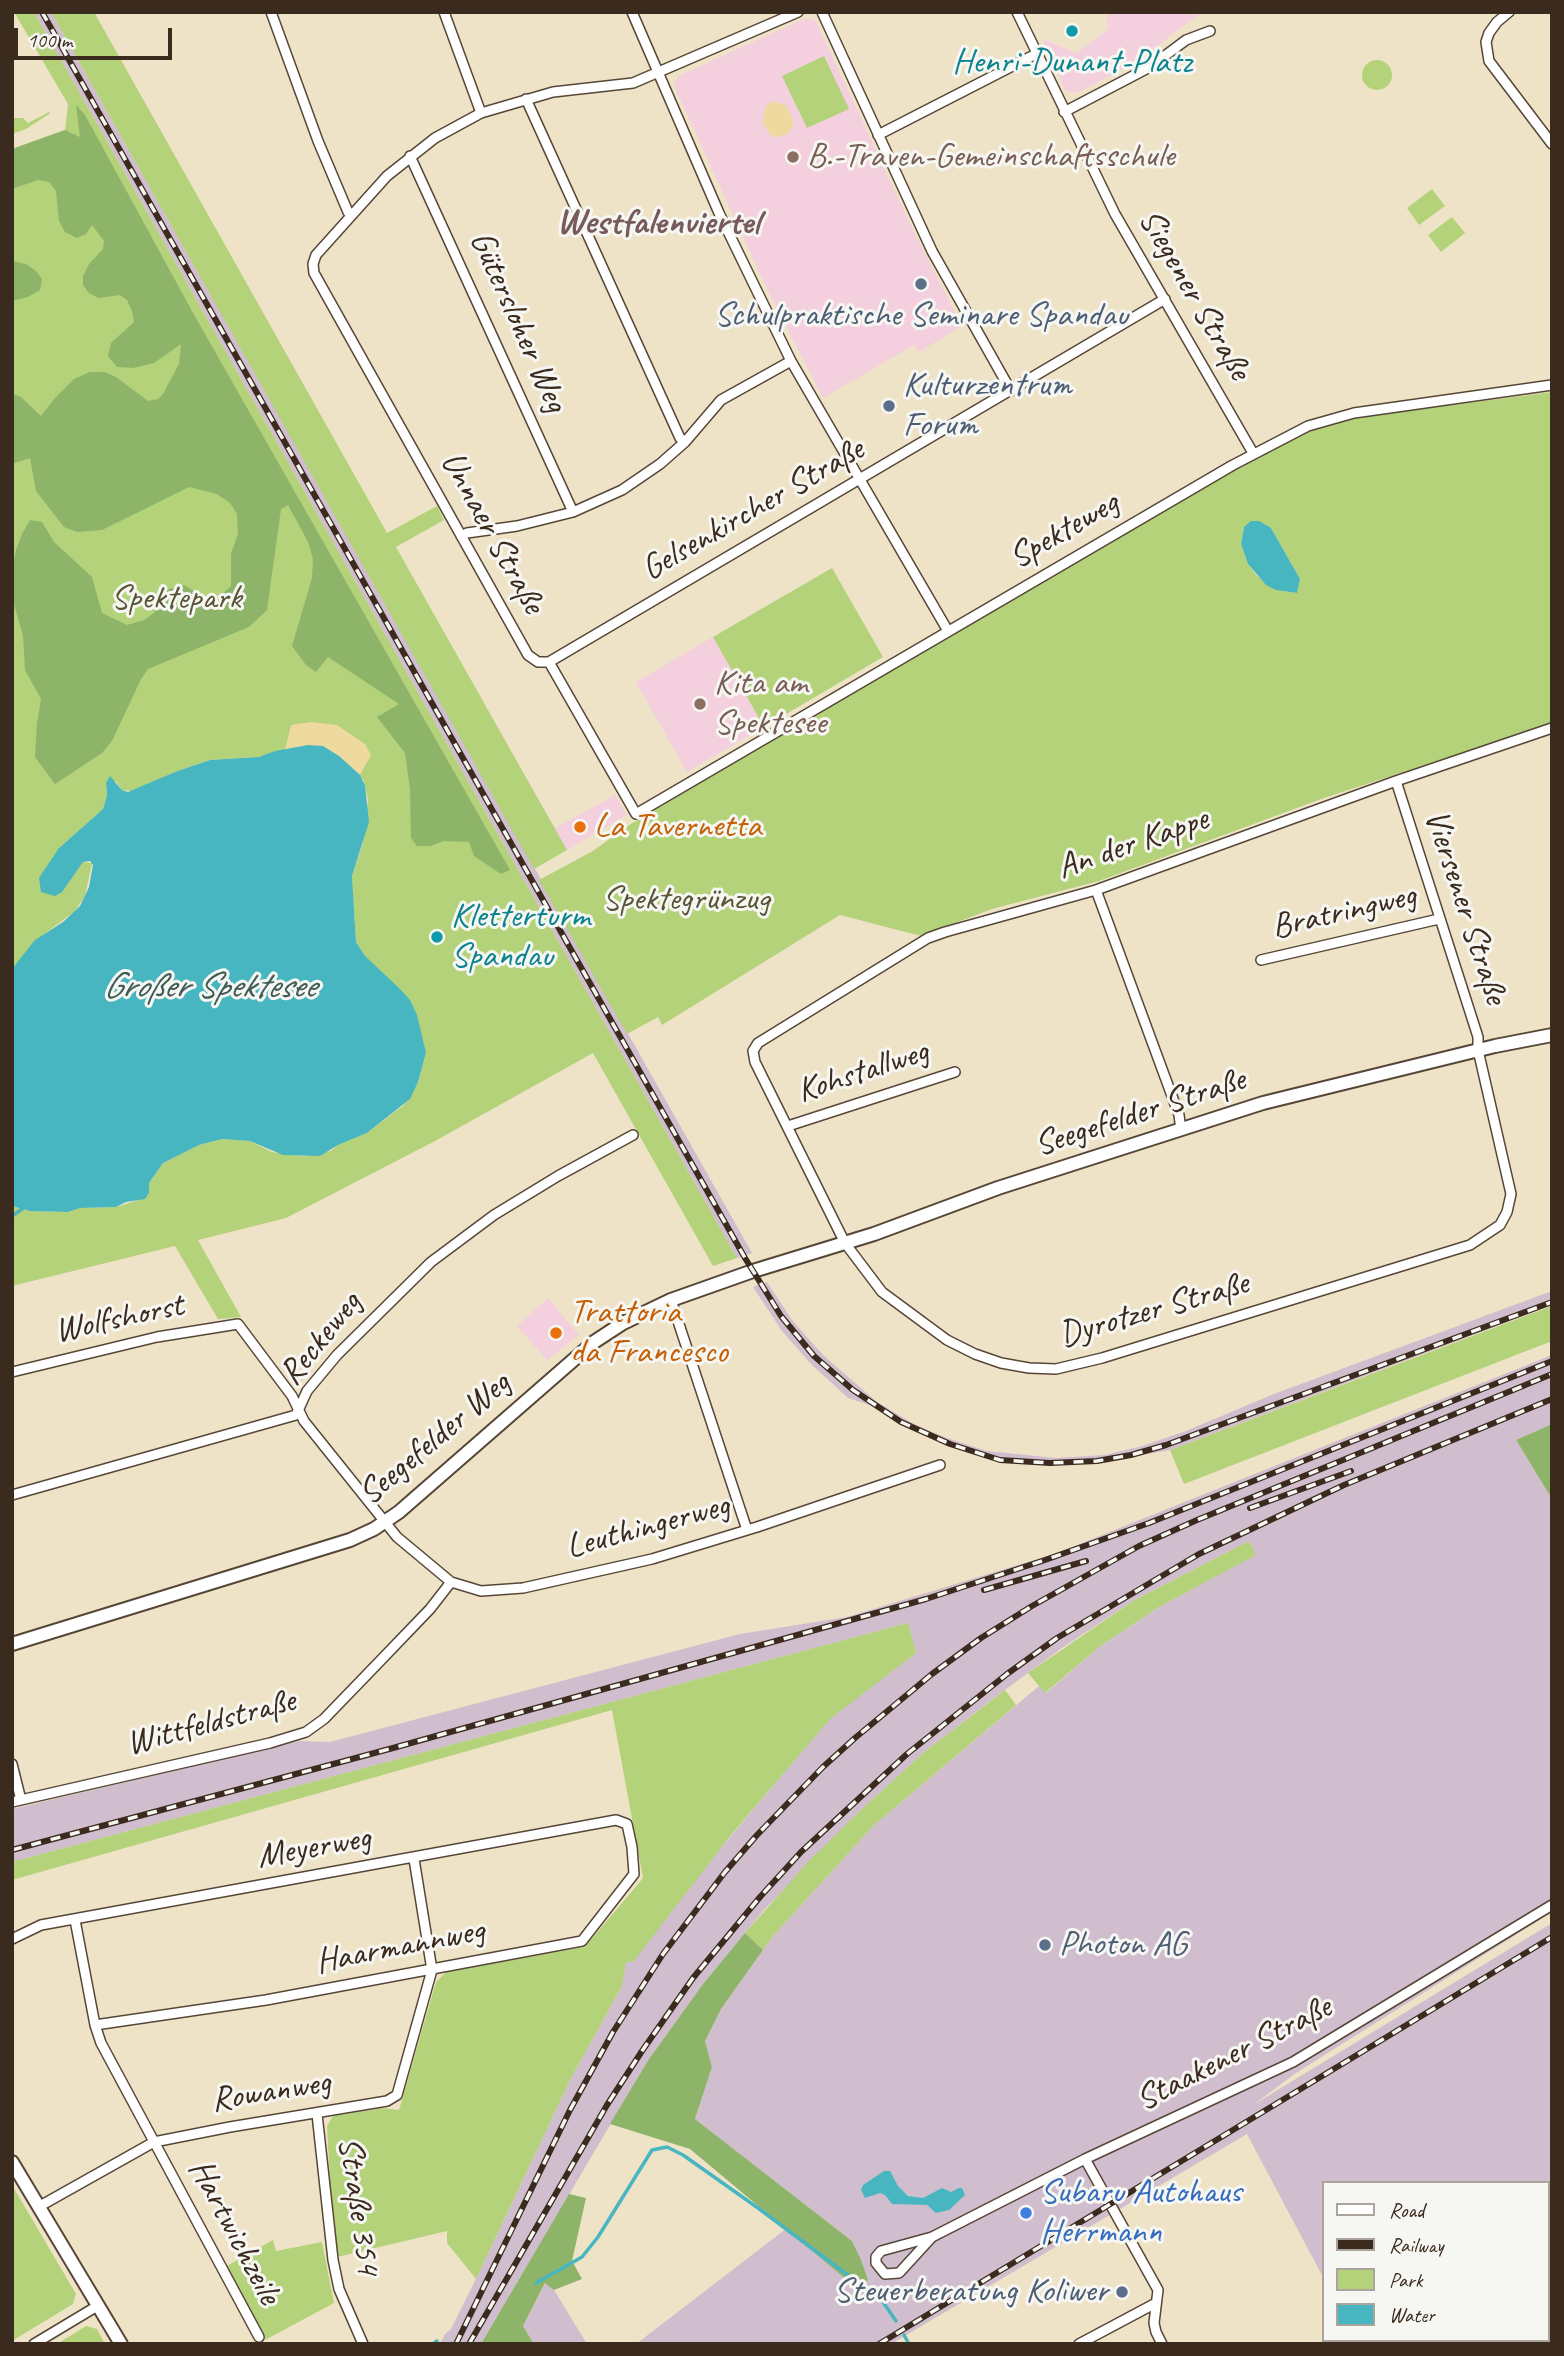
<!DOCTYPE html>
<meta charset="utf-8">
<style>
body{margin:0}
#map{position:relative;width:1564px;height:2356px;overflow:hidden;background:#efe3c7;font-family:Caveat,sans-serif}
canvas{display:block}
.frame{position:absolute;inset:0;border:14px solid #3b2a1e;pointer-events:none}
.legend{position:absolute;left:1322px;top:2181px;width:228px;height:161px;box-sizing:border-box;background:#f6f6f2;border:2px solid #aba49d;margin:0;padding:9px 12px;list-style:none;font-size:21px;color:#3b2a1e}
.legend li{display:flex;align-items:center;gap:14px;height:35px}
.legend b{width:35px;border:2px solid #aba49d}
.scale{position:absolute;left:14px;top:28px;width:158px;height:32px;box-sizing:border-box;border:4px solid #3b2a1e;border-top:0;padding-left:9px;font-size:21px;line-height:24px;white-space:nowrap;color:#3b2a1e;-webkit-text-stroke:5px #f6f6f2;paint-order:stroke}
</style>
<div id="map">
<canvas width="1564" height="2356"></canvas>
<div class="frame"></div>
<ul class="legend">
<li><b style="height:9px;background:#fff"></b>Road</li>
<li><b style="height:9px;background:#3b2a1e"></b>Railway</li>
<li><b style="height:19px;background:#b3d27a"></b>Park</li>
<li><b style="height:19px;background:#47b6c1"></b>Water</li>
</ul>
<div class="scale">100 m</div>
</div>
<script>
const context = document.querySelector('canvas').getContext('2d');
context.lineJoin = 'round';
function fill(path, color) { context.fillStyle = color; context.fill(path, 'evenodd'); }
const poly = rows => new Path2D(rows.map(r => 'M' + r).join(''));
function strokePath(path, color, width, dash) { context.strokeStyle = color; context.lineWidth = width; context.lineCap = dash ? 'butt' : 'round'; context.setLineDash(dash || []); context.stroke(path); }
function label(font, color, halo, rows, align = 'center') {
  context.font = font + ' Caveat,sans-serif'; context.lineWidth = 6; context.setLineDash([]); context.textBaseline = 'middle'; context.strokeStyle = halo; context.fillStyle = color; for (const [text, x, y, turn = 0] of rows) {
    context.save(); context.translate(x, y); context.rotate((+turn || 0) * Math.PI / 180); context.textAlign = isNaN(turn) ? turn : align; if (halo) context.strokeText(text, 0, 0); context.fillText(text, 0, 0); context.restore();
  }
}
fill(poly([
 [1112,12,1202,12,1136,62,1077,93,1065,90,1042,39,1077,53,1108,29,1107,16],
 [806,18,816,21,912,228,962,326,919,352,914,345,823,398,767,289,674,86,678,76],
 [713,637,764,727,687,772,636,682],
 [615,795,627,815,567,850,554,829],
 [548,1298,579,1335,547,1360,517,1326],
 [1552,2296,1552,2344,1392,2344,1399,2340,1548,2340,1548,2298]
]), '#f4cfdd');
fill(poly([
 [34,12,51,12,752,1253,737,1258],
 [767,1282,792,1320,806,1336,824,1356,877,1402,914,1424,944,1437,987,1451,1056,1458,1105,1455,1142,1446,1186,1431,1274,1394,1552,1291,1552,1305,1170,1450,1096,1463,1040,1464,997,1460,951,1446,911,1429,873,1406,848,1398,811,1364,782,1331,753,1287],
 [1552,1355,1552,1424,1516,1440,1552,1499,1552,1912,1296,2073,1253,2105,1552,1923,1552,2296,1548,2298,1548,2183,1324,2183,1324,2279,1247,2134,891,2344,636,2344,787,2228,859,2289,867,2280,852,2241,695,2119,712,2067,705,2041,721,2009,773,1936,873,1826,1039,1686,1046,1693,1099,1647,1159,1607,1255,1555,1249,1541,1133,1601,1062,1648,994,1698,923,1753,861,1810,764,1910,703,1984,649,2059,481,2344,440,2344,445,2334,451,2329,476,2279,571,2078,622,1986,626,1961,830,1718,916,1653,908,1623,12,1862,12,1809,299,1741,330,1742,740,1634,847,1617,1057,1553],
 [546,2282,554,2290,587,2344,534,2344,523,2326]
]), '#d0bdcd');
fill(poly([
 [14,12,34,12,737,1258,713,1266,593,1053,435,1141,286,1218,198,1240,241,1317,218,1319,175,1246,12,1286,12,1206,30,1211,68,1212,79,1208,116,1207,139,1200,149,1193,149,1183,163,1163,199,1145,222,1139,250,1141,272,1152,289,1155,304,1156,331,1151,338,1145,367,1133,404,1105,418,1082,426,1053,356,942,352,876,363,843,368,800,364,781,354,769,299,748,259,757,210,760,175,772,132,791,122,790,116,781,106,786,107,795,103,809,59,848,67,882,83,862,92,863,85,896,75,911,43,935,12,969,12,149,65,130,68,104],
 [51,12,94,12,387,533,437,506,444,520,396,547,567,850,534,869],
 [824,56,849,109,807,128,782,76],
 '1362 75a15 15 0 1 1 30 0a15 15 0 1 1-30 0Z',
 [12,102,14,118,23,118,28,123,51,111,49,114,26,129,12,134],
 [1432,189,1445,206,1419,225,1407,208],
 [1452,217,1465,233,1441,252,1428,235],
 [1552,392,1552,723,1324,798,1099,881,992,909,921,936,840,915,662,1025,658,1017,627,1034,539,880,593,851,626,827,944,639,1246,464,1308,432,1354,418],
 [1244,527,1271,528,1300,579,1296,593,1276,590,1257,576,1248,564,1241,544],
 [832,568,883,657,764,727,713,637],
 [1552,1306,1552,1341,1184,1484,1170,1450],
 [1249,1541,1256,1555,1159,1607,1099,1647,1045,1693,1028,1673,1133,1601],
 [908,1623,916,1653,830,1719,731,1835,633,1962,626,1962,622,1986,571,2078,476,2279,447,2243,447,2231,337,2257,331,2203,327,2126,333,2116,383,2108,399,2110,436,1982,446,1972,585,1947,643,1878,612,1710,12,1880,12,1862],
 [1005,1690,1016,1705,873,1826,773,1936,763,1950,745,1933,808,1862,861,1810,923,1753],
 [12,2185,76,2294,73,2304,12,2341],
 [273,2240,276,2251,322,2242,334,2303,265,2340,225,2267],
 [86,2326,97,2329,105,2344,57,2344]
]), '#b3d27a');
fill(poly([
 [76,105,85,115,193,313,510,870,501,874,474,856,469,842,444,841,430,846,417,846,411,838,410,789,405,753,377,717,399,704,328,657,316,672,306,665,292,646,312,578,313,559,308,542,288,505,281,509,267,610,249,627,148,669,141,679,112,741,102,753,55,784,35,757,37,723,41,699,25,670,23,636,12,597,12,570,16,550,22,534,30,520,42,522,54,542,92,577,102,613,127,625,144,620,154,613,169,589,184,585,208,600,219,597,231,586,231,554,238,533,237,514,230,503,217,494,189,487,102,530,77,532,64,527,36,491,30,458,12,464,12,393,21,397,41,416,54,399,74,379,90,372,105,372,116,377,148,401,158,399,163,394,179,364,181,344,154,363,133,368,117,367,108,356,111,343,134,322,132,311,127,300,120,295,99,298,89,293,83,285,83,276,89,264,103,249,104,241,92,225,86,234,77,238,65,232,59,221,56,191,49,182,38,180,12,189,12,149,65,130,80,137],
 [12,261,26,264,36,271,42,279,40,290,28,297,12,301],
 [1552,1424,1552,1499,1516,1440],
 [745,1933,763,1950,721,2009,705,2041,712,2067,695,2119,852,2241,861,2260,868,2280,859,2290,690,2149,610,2124,649,2059,703,1984],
 [569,2194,586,2198,572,2261,582,2279,554,2290,545,2283,523,2326,534,2344,481,2344]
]), '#8eb46a');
fill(poly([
 [774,101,787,106,793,122,792,128,787,134,778,137,772,136,763,124,764,111,767,105],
 [311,722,337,725,365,744,371,755,360,775,339,756,308,745,285,750,291,725]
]), '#eeda9e');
fill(poly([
 [1251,521,1259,521,1271,528,1300,579,1297,593,1276,590,1266,585,1248,564,1241,544,1244,527],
 [308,745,323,746,339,756,360,775,365,785,369,822,352,876,356,942,365,956,400,989,410,1000,417,1015,426,1053,418,1082,410,1099,367,1133,338,1145,320,1156,283,1155,250,1141,222,1139,199,1145,163,1163,149,1183,149,1193,145,1199,126,1202,116,1207,80,1208,68,1212,30,1211,12,1206,12,969,35,940,63,922,80,906,89,887,93,865,90,861,83,862,62,892,55,896,41,892,39,878,59,848,103,809,107,795,106,783,110,776,122,790,128,792,175,772,210,760,259,757,275,751],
 [884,2171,890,2171,898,2186,908,2196,923,2198,942,2188,951,2192,959,2188,962,2188,965,2195,949,2210,936,2213,927,2205,892,2204,885,2195,880,2193,865,2198,861,2190,863,2185]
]), '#47b6c1');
strokePath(poly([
 [12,1216,22,1209],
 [536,2283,582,2257,598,2237,652,2150,667,2147,683,2155,758,2208,861,2285],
 [883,2302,896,2321],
 [904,2335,909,2344],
 [433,2344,437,2341]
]), '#47b6c1', 3.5);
const minor = poly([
 [271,12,318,141,348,212,351,215],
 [444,12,481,113],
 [632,12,719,213,791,361,948,631],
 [798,12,633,83,553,92,481,113,435,138,387,176,316,255,313,264,314,273,528,655,538,662,549,662,636,814,1233,465,1308,426,1354,413,1552,385],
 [822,12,932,251,1011,391],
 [1017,12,1115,214,1253,453],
 [1509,12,1497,22,1489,33,1486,42,1489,61,1552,144],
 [526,99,680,438,685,442],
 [1064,112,1150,67,1186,40,1210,31],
 [878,135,1036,54],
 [410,156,573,512],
 [461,536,467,533,517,526,573,512,622,490,660,464,685,442,721,400,791,361],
 [549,662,1165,299],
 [1396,781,1478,1037,1478,1050,1511,1194,1507,1212,1500,1225,1470,1245,1102,1358,1056,1369,1029,1368,1001,1363,975,1354,947,1340,882,1292,845,1243,755,1062,753,1051,758,1043,928,938,945,932,1096,890,1396,781,1552,728],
 [1096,890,1179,1115,1181,1130],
 [1261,960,1439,919],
 [788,1126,955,1072],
 [671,1300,747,1530],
 [12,1372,157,1337,238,1324,292,1396,304,1421,397,1537,451,1582,481,1591,523,1588,652,1559,757,1527,940,1465],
 [12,1495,296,1415,307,1391,337,1355,431,1262,494,1215,558,1176,633,1135],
 [12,1764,21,1800],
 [12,1802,270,1743,306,1732,324,1719,381,1660,430,1609,451,1582],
 [75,1920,95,2025,101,2043,259,2337],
 [12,1939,41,1925,616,1820,627,1824,632,1847,634,1874,582,1941,266,2000,95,2025],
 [317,2114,333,2260,339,2289,363,2344],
 [1085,2159,1158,2290,1154,2323,1156,2332,1162,2344],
 [40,2206,154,2142,230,2127,387,2101,397,2095,432,1970,414,1859],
 [932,2237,899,2273,885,2274,876,2263,876,2257,881,2251,932,2237,1085,2159,1293,2062,1552,1905],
 [34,2344,99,2305],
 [1079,2344,1156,2303]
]);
const tertiary = poly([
 [12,1644,350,1540,374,1529,399,1512,594,1342,623,1323,671,1300,753,1271,874,1234,998,1188,1263,1103,1495,1046,1552,1035],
 [12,2162,121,2344]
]);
strokePath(minor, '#564637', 12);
strokePath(tertiary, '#564637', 16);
strokePath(minor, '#fff', 9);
strokePath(tertiary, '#fff', 12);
const rail = poly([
 [42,12,745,1258,781,1316,814,1356,853,1390,901,1422,950,1444,1000,1460,1050,1463,1097,1461,1131,1455,1166,1445,1552,1302],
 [1250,1508,1351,1471],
 [984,1590,1086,1561],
 [12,1850,393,1748,926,1599,1045,1560,1149,1523,1552,1361],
 [456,2344,570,2110,613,2032,663,1954,725,1872,757,1835,823,1767,855,1738,932,1674,981,1638,1032,1606,1139,1546,1197,1520,1552,1374],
 [469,2344,607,2105,642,2051,693,1978,760,1897,801,1852,907,1754,1007,1674,1057,1638,1199,1554,1344,1485,1552,1399],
 [879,2344,1552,1937]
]);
strokePath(rail, '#3b2a1e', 6);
strokePath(rail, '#f6f6f2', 3.5, [10]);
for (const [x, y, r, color] of [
 [1072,31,7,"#0f9aa8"],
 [793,157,7,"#8d6e63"],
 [921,284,7,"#5c6f8a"],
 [889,406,7,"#5c6f8a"],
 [700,704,7,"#8d6e63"],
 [580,827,7,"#e8710a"],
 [437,937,7,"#0f9aa8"],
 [556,1333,7,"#e8710a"],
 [1045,1945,7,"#5c6f8a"],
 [1026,2213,7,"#3f7fe0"],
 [1122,2292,7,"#5c6f8a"]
]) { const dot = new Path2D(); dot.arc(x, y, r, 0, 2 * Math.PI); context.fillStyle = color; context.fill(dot); strokePath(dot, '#f6f6f2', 2.5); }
label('35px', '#0d838f', '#f6f6f2', [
 ["Henri-Dunant-Platz",1072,63],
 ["Kletterturm",451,917,"left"],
 ["Spandau",451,957,"left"]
]);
label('35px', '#785e54', '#f6f6f2', [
 ["B.-Traven-Gemeinschaftsschule",807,157],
 ["Kita am",714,684],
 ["Spektesee",714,724]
], 'left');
label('35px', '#3b2a1e', '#f6f6f2', [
 ["Siegener Straße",1194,295,60],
 ["Gütersloher Weg",518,322,66],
 ["Gelsenkircher Straße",753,510,-30],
 ["Spekteweg",1064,531,-30],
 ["Unnaer Straße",492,533,61],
 ["An der Kappe",1133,844,-19],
 ["Viersener Straße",1465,907,72],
 ["Bratringweg",1344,912,-13],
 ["Kohstallweg",863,1072,-18],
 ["Seegefelder Straße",1140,1113,-18],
 ["Dyrotzer Straße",1154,1310,-16],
 ["Wolfshorst",119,1319,-12],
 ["Reckeweg",321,1339,-51],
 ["Seegefelder Weg",435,1439,-40],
 ["Leuthingerweg",648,1527,-15],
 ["Wittfeldstraße",211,1723,-15],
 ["Meyerweg",314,1848,-10],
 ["Haarmannweg",400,1947,-11],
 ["Staakener Straße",1234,2054,-27],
 ["Rowanweg",271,2092,-9],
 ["Straße 354",358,2206,82],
 ["Hartwichzeile",234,2232,62]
]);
label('35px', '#4e5e75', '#f6f6f2', [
 ["Schulpraktische Seminare Spandau",921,316,"center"],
 ["Kulturzentrum",903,386],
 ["Forum",903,426],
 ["Photon AG",1059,1945],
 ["Steuerberatung Koliwer",1108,2292,"right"]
], 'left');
label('35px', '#595435', '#f6f6f2', [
 ["Spektepark",176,599],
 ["Spektegrünzug",686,900]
]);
label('35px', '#c56008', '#f6f6f2', [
 ["La Tavernetta",594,827],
 ["Trattoria",570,1313],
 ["da Francesco",570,1353]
], 'left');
label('35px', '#366cbe', '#f6f6f2', [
 ["Subaru Autohaus",1040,2193],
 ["Herrmann",1040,2233]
], 'left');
label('bold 37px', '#765a5c', '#f6f6f2', [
 ["Westfalenviertel",658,223]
]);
label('italic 37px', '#3f5b57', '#f6f6f2', [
 ["Großer Spektesee",209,987]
]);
</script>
